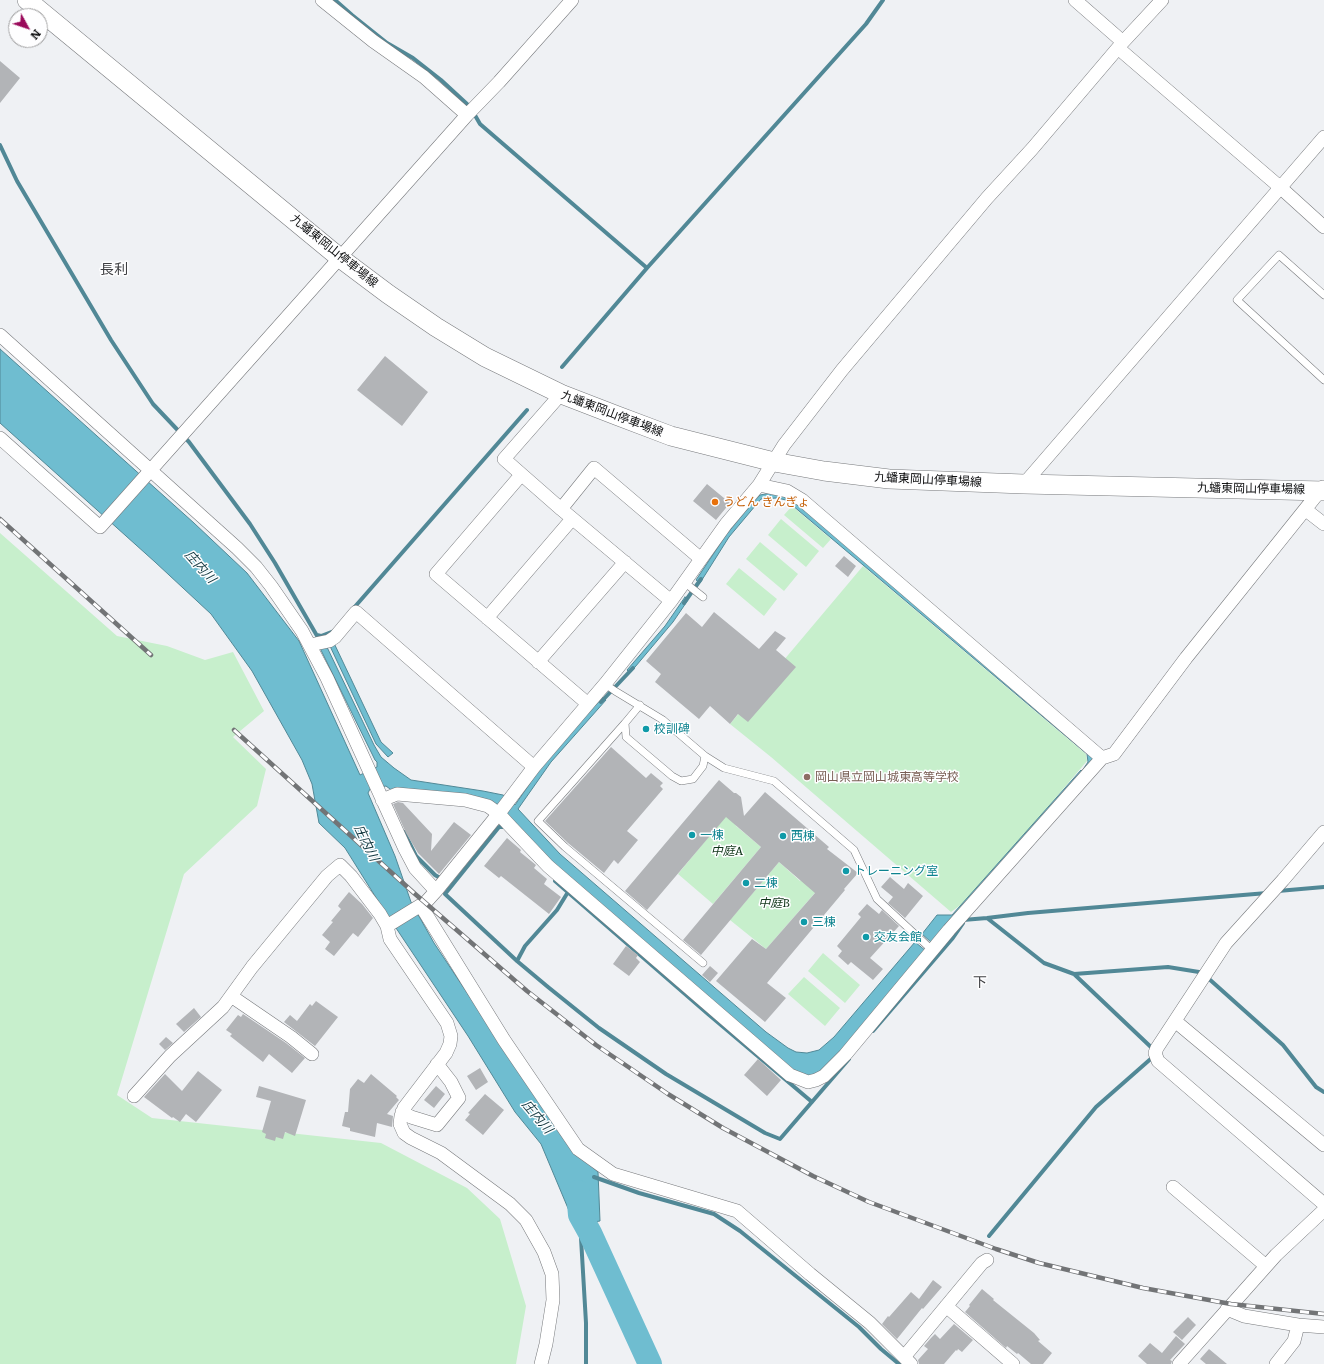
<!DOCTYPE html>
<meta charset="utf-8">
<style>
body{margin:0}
#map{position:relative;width:1324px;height:1364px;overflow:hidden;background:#eff1f4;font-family:Literata,serif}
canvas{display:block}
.north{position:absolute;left:8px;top:8px;width:40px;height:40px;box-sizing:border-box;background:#fefeff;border:1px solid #9d9d9e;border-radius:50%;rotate:130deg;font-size:11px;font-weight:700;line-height:16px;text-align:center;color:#0b0c0d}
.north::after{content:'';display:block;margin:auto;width:14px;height:18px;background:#9a0a5b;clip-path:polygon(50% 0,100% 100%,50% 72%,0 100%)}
</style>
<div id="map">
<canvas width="1324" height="1364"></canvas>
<div class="north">N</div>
</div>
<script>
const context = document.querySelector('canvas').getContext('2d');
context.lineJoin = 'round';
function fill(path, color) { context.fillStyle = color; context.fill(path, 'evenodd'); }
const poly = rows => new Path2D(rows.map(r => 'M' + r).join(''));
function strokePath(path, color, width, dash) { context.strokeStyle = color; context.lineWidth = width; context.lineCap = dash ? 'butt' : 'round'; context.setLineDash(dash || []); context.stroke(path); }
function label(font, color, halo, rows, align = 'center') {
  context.font = font + ' Literata,"Noto Sans JP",serif'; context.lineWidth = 3; context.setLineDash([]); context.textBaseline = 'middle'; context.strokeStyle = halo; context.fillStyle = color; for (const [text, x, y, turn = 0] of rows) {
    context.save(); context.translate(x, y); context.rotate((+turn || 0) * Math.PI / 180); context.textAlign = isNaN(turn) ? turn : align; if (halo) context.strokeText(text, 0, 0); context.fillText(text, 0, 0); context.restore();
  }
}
fill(poly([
 [792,506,831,539,823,548,784,515],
 [781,519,819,551,806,567,768,535],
 [0,533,117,636,167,646,205,660,233,652,264,711,233,737,266,769,257,806,184,874,117,1095,152,1118,381,1143,467,1188,500,1219,526,1306,516,1364,0,1364],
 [760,542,798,574,784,591,746,559],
 [863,566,1086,754,1087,761,1035,822,969,896,962,904,951,912,771,757,730,724],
 [739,568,777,599,764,616,726,584],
 [730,811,736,826,761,847,713,904,678,874],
 [779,862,800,881,812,867,827,879,766,949,730,920],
 [823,953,860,985,845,1003,808,971],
 [804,977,840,1008,825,1026,788,994]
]), '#c7efcc');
const water = poly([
 [0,349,194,523,247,573,299,641,360,775,377,767,377,762,375,760,319,646,325,643,374,745,381,757,394,768,411,780,483,791,503,795,511,800,515,805,546,760,603,697,606,700,551,762,518,809,560,854,766,1032,788,1048,796,1052,807,1053,819,1050,834,1037,915,942,926,951,843,1050,818,1076,800,1076,554,865,495,806,394,792,386,786,370,789,368,793,395,856,411,902,434,943,521,1074,575,1152,598,1172,600,1221,575,1225,541,1144,515,1112,468,1036,380,904,345,848,319,823,312,784,302,760,252,671,211,614,155,562,0,423,0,349],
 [771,493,786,495,1095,756,1094,761,932,943,922,934,937,915,952,915,1081,770,1082,771,1088,762,1087,754,786,500,777,498,761,499,729,537,700,583,696,580,726,535,749,507,760,495,771,493],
 [685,597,688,600,673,622,630,673,627,670,665,626,685,597],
 [333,641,381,742,393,753,388,757,376,744,329,644,333,641]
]);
fill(water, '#6fbdd0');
strokePath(water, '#518896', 1);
strokePath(poly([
 [335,0,352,15,387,43,413,58,441,80,467,104,476,117,480,124,647,268],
 [0,145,17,181,111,340,153,404,189,442,250,524,275,563,320,641],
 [562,367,647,268,866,24,883,0],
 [684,603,701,579],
 [352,610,527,410],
 [317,635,321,636,334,631],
 [601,702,633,668],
 [507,829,505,827,499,827,445,894,517,961,548,987,599,1028,666,1074,765,1133,780,1139,849,1059],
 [404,832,416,856,435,875,440,878,443,876],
 [555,881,708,1014,812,1102],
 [1278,891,1324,887],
 [987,918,1044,963,1074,974,1153,1049],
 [963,920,987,918,1028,913,1267,893],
 [517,961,525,946,557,910,568,892],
 [1074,974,1168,967,1199,972],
 [1208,978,1283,1045,1316,1087,1324,1092],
 [873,1031,952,939,963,923],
 [594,1177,639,1193,714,1214,740,1231,859,1327,881,1349,899,1364],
 [580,1221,586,1323,586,1364],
 [989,1236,1096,1107,1154,1056]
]), '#518896', 4);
strokePath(poly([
 [578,1192,580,1215,590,1233,650,1364]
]), '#6fbdd0', 24);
fill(poly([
 [0,61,20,78,0,103],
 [385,356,428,392,402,426,357,390],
 [707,484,730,503,716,520,693,501],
 [844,556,856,566,848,577,835,566],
 [714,612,759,649,775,631,786,638,776,650,796,667,748,722,738,714,730,724,710,706,699,719,655,682,661,674,646,661,686,613,702,627],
 [611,747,646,778,651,773,663,783,660,786,663,789,627,831,638,840,618,864,614,860,604,873,568,843,545,821],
 [719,780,734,793,736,793,741,797,744,816,765,792,829,847,827,849,858,873,844,889,845,890,767,983,786,998,765,1022,716,981,752,939,766,949,815,893,779,862,701,955,683,940,761,847,726,817,647,910,625,891],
 [398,802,403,803,432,834,431,851,454,822,471,835,439,874,418,853,406,833,393,804],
 [507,838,521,850,520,852,536,865,534,868,547,879,544,884,561,897,549,914,501,876,499,878,484,866],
 [890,877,904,889,908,883,923,896,905,918,888,903,893,897,881,887],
 [349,892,362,904,373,918,358,937,353,933,334,956,325,949,330,942,322,935,333,922,331,921,341,909,338,906,340,903],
 [867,904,879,914,882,910,899,926,870,958,883,969,873,980,851,962,848,965,838,956,842,951,837,946,861,917,858,914],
 [626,946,638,955,636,958,640,962,629,976,613,964],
 [710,966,718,973,710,982,702,975],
 [316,1001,338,1017,315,1046,284,1022,290,1015,297,1021,310,1004,312,1006],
 [194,1008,201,1017,184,1032,176,1024],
 [243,1014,286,1043,305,1058,292,1073,269,1054,263,1062,230,1036,232,1034,226,1030,238,1015,241,1017],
 [166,1037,173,1043,165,1050,159,1044],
 [758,1059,781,1080,767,1096,744,1075],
 [480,1068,488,1082,476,1090,467,1076],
 [198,1071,222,1090,196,1122,186,1114,180,1122,173,1117,172,1118,144,1097,165,1074,182,1091],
 [371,1074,397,1096,396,1097,399,1100,387,1114,393,1116,392,1127,377,1123,375,1137,350,1131,350,1128,342,1126,345,1112,348,1112,350,1089,358,1079,364,1083],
 [259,1086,306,1100,295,1136,285,1132,283,1139,276,1137,275,1141,265,1138,266,1134,262,1132,271,1101,256,1097],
 [436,1086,445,1094,434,1108,424,1100],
 [485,1094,504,1110,483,1135,465,1120,470,1114,468,1113],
 [933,1280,942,1287,923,1309,922,1308,897,1339,882,1324,888,1316,889,1317,911,1292,919,1299],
 [982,1289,994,1299,993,1300,1034,1333,1040,1340,1038,1341,1052,1353,1043,1364,1031,1364,1018,1353,1017,1354,1007,1346,1006,1348,965,1312,970,1306,969,1305],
 [1188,1317,1196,1325,1182,1340,1173,1332],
 [954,1324,973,1340,962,1352,958,1349,957,1351,956,1350,944,1364,919,1364,918,1360,928,1349,924,1346,931,1338,935,1334,940,1339],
 [1176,1336,1185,1344,1170,1360,1172,1361,1171,1364,1147,1364,1138,1356,1150,1343,1162,1353],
 [1209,1349,1227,1364,1206,1364,1200,1359]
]), '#b2b4b7');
const service = poly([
 [1324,295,1279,255,1237,300,1324,380],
 [684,582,703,597],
 [605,684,615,691,663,720,705,756,724,768,774,781,854,850,877,899,932,950],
 [640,705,625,723,626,737,672,776,681,781,693,779,703,766,705,756],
 [625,723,538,821,565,847,703,963]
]);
const minor = poly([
 [322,0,373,41,424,77,467,115],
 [1075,0,1123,42],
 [1118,48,1281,188,1324,227],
 [0,335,237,548,256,567,271,586,302,631,327,678,405,849,415,868,436,891],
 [561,394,504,459,561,509,671,601],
 [0,438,100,527,467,115,499,82,572,0],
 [521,475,436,574,588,704],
 [1024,484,1324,137],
 [759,485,787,491,802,500,1102,758],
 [561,509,594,468,701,559],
 [1306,510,1324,524],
 [487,618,572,519],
 [310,645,329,641,335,637,356,612,534,767],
 [538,662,625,562],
 [382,800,397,794,465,800,488,806,499,814,511,827,548,866,790,1075,808,1082,816,1080,824,1076,845,1055,949,930,1102,758,1114,754,1186,658,1323,487],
 [1324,832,1283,880,1226,943,1157,1048,1155,1053,1158,1061,1324,1204],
 [421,906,504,1040,578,1149,613,1174,737,1211,810,1274,870,1323,911,1364],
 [231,996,291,1037,312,1054],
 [1175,1021,1324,1145],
 [134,1096,170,1056,223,1007,252,967,327,876,340,865,351,876,380,914,387,926],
 [402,1112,411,1117,437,1125,459,1098,451,1082,437,1064],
 [1173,1187,1266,1266],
 [946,1306,1013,1364],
 [1227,1309,1244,1316,1298,1325,1324,1327],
 [904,1357,982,1263,987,1260],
 [541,1364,546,1344,553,1300,552,1274,544,1252,526,1220,510,1204,441,1153,411,1138,404,1133,400,1124,401,1116,404,1108,446,1053,450,1044,451,1036,447,1023,390,939,387,926,426,902,436,891,500,812,534,767,605,684,671,601,726,524,759,485,784,445,842,370,987,198,1032,149,1123,42,1162,0],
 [1179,1364,1276,1255,1324,1210],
 [1276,1364,1294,1341,1298,1325]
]);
const secondary = poly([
 [27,0,340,258,388,294,436,327,485,357,561,394,618,416,671,436,774,462,824,471,889,479,1024,484,1324,491]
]);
strokePath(service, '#77797c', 8);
strokePath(minor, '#77797c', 14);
strokePath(secondary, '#77797c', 20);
strokePath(service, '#fff', 7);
strokePath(minor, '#fff', 13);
strokePath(secondary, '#fff', 19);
const rail = poly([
 [0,519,151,655],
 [234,730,414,893,527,991,596,1045,668,1094,723,1128,813,1176,869,1202,996,1249,1039,1263,1143,1288,1231,1304,1324,1314]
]);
strokePath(rail, '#727476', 4.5);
strokePath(rail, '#fefeff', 3, [9]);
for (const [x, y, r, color] of [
 [715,502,4,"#e8710a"],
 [646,729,4,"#0f9aa8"],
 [807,777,4,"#8d6e63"],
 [692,835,4,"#0f9aa8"],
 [783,836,4,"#0f9aa8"],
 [846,871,4,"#0f9aa8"],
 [746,883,4,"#0f9aa8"],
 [804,922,4,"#0f9aa8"],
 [866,937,4,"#0f9aa8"]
]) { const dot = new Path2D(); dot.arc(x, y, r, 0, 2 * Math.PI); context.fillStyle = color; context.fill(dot); strokePath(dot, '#fefeff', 1.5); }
label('12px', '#0b0c0d', '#fefeff', [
 ["九蟠東岡山停車場線",334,251,39],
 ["九蟠東岡山停車場線",612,414,21],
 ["九蟠東岡山停車場線",928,480,3],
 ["九蟠東岡山停車場線",1251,489,1]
]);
label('12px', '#c56008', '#fefeff', [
 ["うどん きんぎょ",723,502]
], 'left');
label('12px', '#0d838f', '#fefeff', [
 ["校訓碑",654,729],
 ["一棟",700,835],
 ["西棟",791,836],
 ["トレーニング室",854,871],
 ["二棟",754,883],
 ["三棟",812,922],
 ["交友会館",874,937]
], 'left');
label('12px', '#785e54', '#fefeff', [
 ["岡山県立岡山城東高等学校",815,777]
], 'left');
label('italic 12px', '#0f3518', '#fefeff', [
 ["中庭A",727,851],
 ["中庭B",774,903]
]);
label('italic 13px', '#123840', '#fefeff', [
 ["庄内川",200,567,48],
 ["庄内川",366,843,64],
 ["庄内川",537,1117,50]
]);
label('14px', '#3e3f42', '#fefeff', [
 ["長利",114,270],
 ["下",980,983]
]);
</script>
